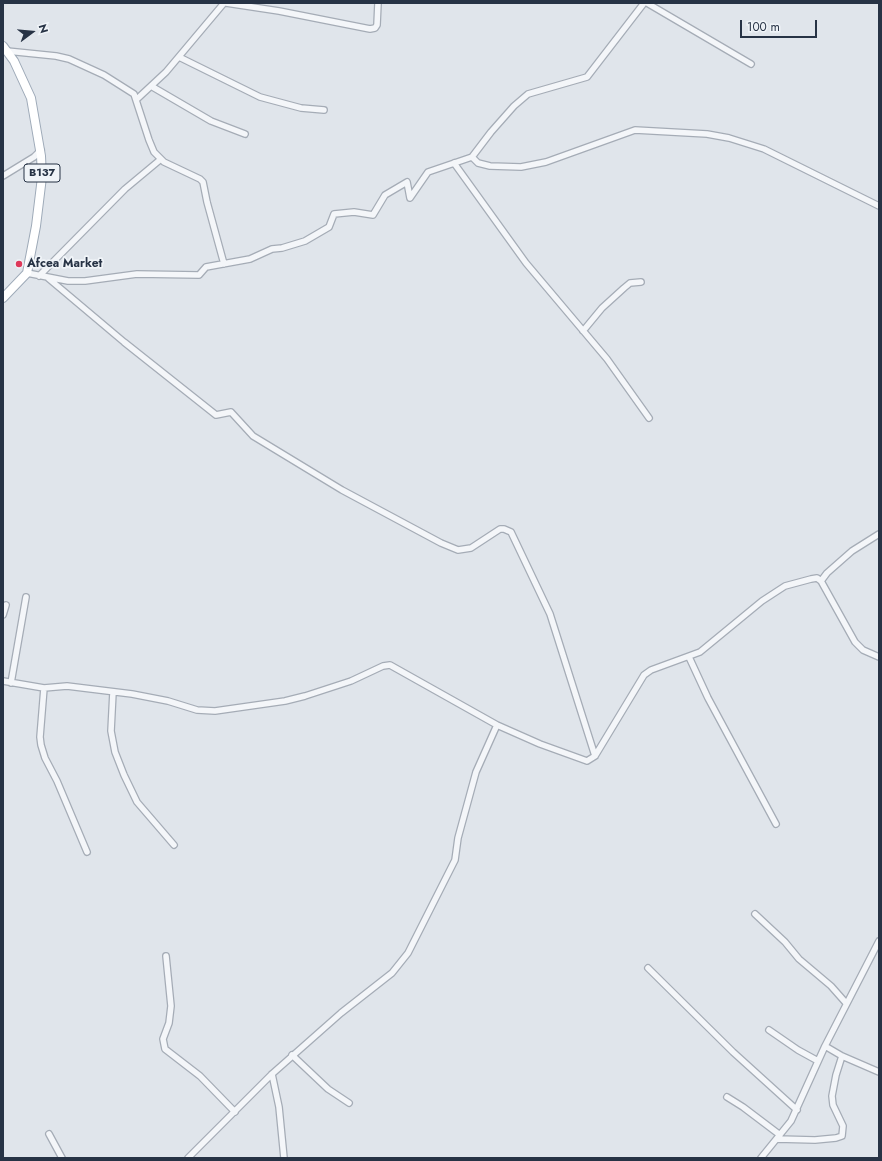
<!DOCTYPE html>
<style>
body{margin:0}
#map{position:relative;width:882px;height:1161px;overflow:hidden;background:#e0e5eb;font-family:Jost,sans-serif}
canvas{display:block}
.frame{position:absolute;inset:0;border:4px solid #273345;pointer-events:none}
.north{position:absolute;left:12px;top:12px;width:40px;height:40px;-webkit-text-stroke:3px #f0f4f8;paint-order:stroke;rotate:74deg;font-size:11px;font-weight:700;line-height:16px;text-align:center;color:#273345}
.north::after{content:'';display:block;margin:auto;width:14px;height:18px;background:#273345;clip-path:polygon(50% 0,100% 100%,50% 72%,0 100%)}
.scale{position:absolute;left:740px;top:20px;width:77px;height:18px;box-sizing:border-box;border:2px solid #273345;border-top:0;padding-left:5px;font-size:12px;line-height:14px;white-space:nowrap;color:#273345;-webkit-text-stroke:3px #f0f4f8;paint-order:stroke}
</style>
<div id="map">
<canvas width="882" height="1161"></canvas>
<div class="frame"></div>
<div class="north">N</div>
<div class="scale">100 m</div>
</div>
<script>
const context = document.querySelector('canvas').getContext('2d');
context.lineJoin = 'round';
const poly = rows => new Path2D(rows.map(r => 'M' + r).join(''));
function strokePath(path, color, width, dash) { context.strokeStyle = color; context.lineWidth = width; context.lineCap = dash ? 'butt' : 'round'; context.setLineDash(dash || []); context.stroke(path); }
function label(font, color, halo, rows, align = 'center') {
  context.font = font + ' Jost,sans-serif'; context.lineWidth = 3.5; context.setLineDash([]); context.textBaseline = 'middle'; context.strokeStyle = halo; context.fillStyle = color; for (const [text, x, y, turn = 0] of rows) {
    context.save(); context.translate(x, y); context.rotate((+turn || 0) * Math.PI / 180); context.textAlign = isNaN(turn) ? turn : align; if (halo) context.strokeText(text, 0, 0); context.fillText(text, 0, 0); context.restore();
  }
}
const minor = poly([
 [226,3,279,11,370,29,375,28,377,25,378,3],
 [647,3,751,64],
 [7,51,56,56,69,59,104,75,134,94,149,140,154,152,164,162,200,179,203,182,207,202,224,264],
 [179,57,260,97,301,108,324,110],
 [151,86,211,121,245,134],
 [137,99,166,72,224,3],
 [472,157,478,163,490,166,521,167,546,162,635,130,707,134,729,138,764,149,879,206],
 [454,163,526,263,607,359,649,418],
 [3,176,34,157,41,150],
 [27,273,68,281,85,281,137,274,199,275,206,267,250,259,272,249,282,248,305,241,329,227,334,214,354,212,373,215,385,195,407,182,410,198,428,172,472,157,491,132,514,106,528,94,587,77,644,3],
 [39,276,125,189,161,159],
 [48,278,124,342,216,415,231,412,253,436,342,490,441,543,458,550,471,548,500,529,504,529,511,532,550,614,595,756],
 [583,331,602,308,624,288,630,283,641,282],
 [821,581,827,573,852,551,879,534],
 [3,615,6,605],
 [689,657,708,698,776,824],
 [3,681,44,688,67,686,132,694,168,701,197,710,215,711,285,701,305,696,351,681,383,666,390,665,497,725,540,744,587,761,595,756,644,675,651,670,700,652,762,601,785,586,811,579,817,578,821,581,855,642,863,650,879,657],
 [11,683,26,597],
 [44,688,40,737,41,745,45,758,57,781,87,852],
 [113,692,111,731,115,752,124,775,137,802,174,845],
 [755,914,785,942,799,959,831,986,846,1003],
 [166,956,171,1006,169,1023,163,1039,165,1049,200,1076,235,1112],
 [648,968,733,1052,797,1110],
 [769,1030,798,1050,818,1061],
 [825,1046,842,1056,879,1072],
 [292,1055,328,1089,349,1103],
 [272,1074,279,1107,284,1158],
 [727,1097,743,1107,780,1135],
 [49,1134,62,1158],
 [777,1139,815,1140,836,1138,842,1136,843,1126,833,1105,832,1096,836,1075,842,1056],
 [188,1158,272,1074,341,1013,392,973,408,953,455,860,458,838,476,772,497,725],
 [761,1158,791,1121,825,1046,879,941]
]);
const primary = poly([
 [3,46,14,61,31,98,41,156,42,177,36,226,27,273,3,298]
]);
strokePath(minor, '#a5acb6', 8);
strokePath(primary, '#9eaab8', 10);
strokePath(minor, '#f4f6f9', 5.5);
strokePath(primary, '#fff', 8);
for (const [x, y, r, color] of [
 [19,264,4,"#de385a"]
]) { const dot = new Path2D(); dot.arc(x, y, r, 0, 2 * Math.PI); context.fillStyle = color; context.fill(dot); strokePath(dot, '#f0f4f8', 1.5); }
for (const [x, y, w] of [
 [42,173,36]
]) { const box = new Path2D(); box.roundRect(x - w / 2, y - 9, w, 18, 3); context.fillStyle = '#f0f4f8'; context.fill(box); strokePath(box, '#273345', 1); }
label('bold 11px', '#273345', null, [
 ["B137",42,173]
]);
label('bold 12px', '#273345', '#f0f4f8', [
 ["Afcea Market",27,264]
], 'left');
</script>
